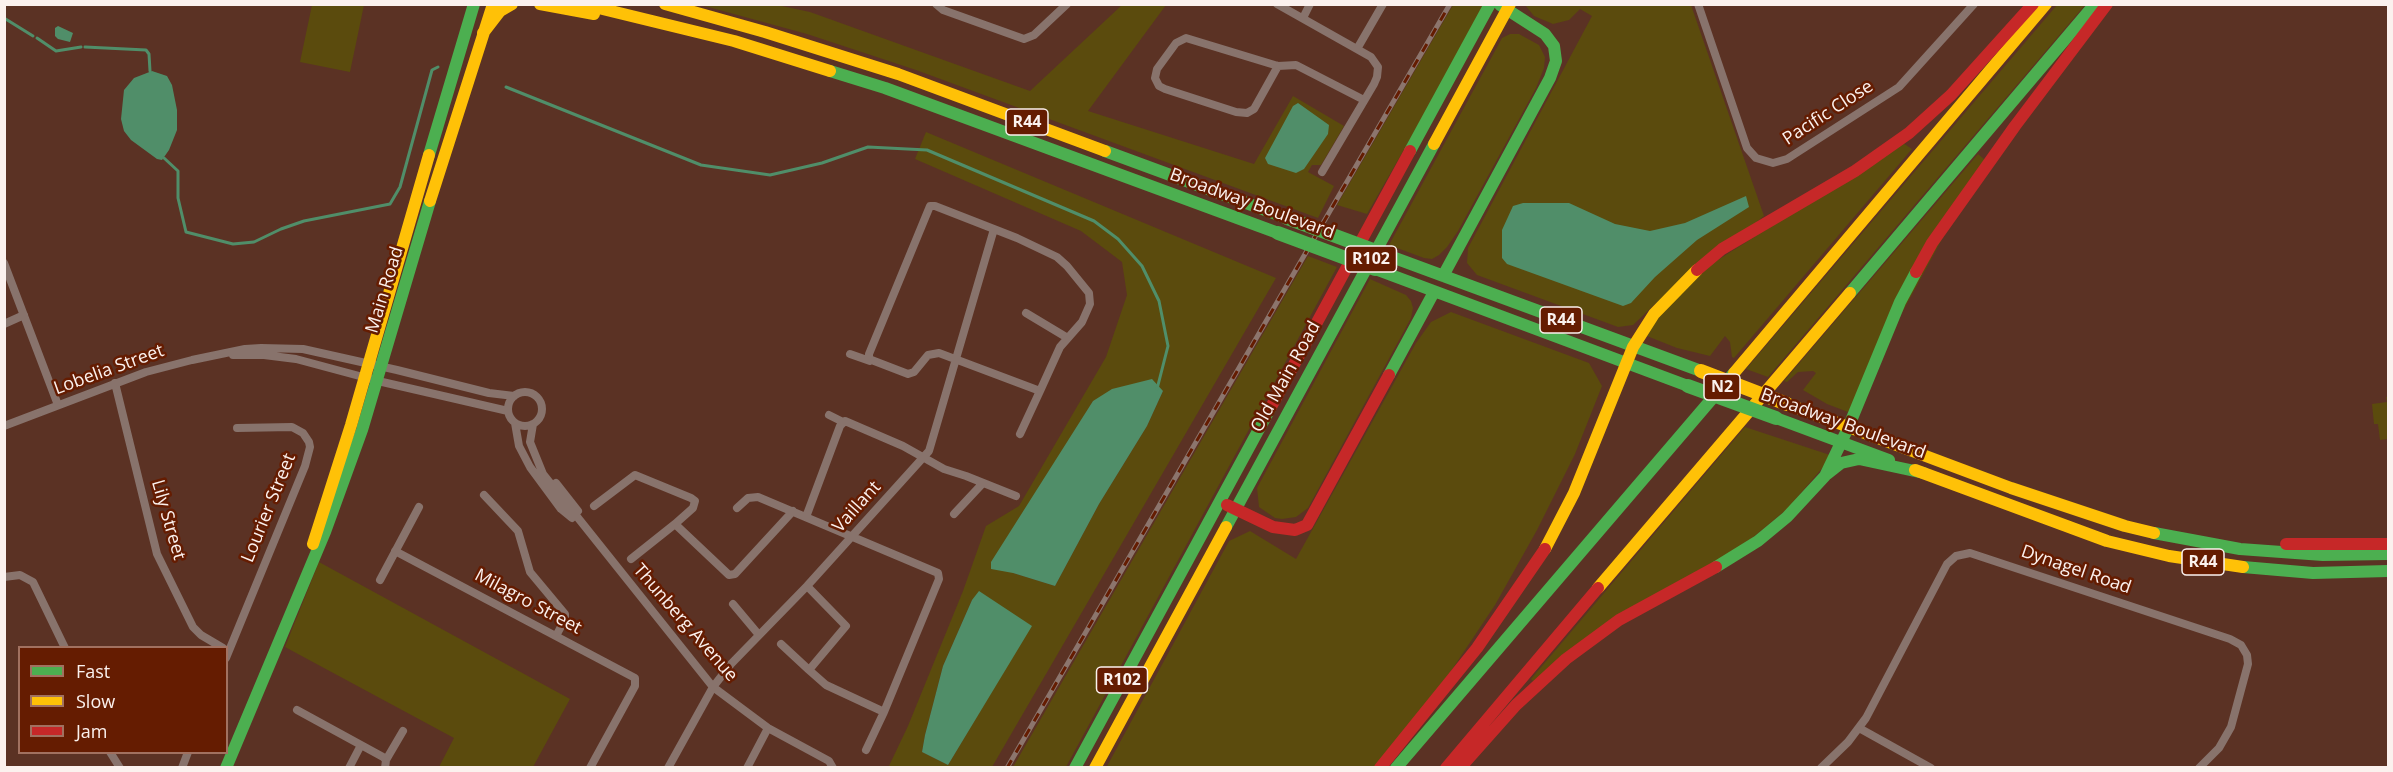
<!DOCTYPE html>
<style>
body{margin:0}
#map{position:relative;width:2393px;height:772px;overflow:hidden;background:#5b3224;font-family:"Open Sans",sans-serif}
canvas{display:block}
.frame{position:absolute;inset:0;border:6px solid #fbf1ee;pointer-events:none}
.legend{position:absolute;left:18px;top:646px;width:210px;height:108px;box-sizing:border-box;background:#651c01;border:2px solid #a17160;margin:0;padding:8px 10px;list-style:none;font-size:18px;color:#fbf1ee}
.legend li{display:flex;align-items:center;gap:12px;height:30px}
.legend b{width:30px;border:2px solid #a17160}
</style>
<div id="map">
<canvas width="2393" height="772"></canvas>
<div class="frame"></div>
<ul class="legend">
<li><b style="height:8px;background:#4caf50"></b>Fast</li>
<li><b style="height:8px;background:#ffc107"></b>Slow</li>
<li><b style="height:8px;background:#c62828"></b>Jam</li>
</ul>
</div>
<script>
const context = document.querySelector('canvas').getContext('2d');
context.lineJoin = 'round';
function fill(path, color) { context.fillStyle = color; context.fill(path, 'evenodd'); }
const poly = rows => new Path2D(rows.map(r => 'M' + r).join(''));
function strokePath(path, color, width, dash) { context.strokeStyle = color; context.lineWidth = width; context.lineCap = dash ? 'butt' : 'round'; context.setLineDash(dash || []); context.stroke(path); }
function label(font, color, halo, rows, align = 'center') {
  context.font = font + ' "Open Sans",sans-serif'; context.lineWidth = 5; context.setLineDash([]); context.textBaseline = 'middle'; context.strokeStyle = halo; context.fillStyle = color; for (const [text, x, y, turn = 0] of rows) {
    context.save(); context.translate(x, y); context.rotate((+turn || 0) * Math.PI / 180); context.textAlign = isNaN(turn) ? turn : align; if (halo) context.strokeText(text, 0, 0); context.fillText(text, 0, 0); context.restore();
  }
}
fill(poly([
 [312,5,364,5,350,72,300,62],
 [701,5,777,5,810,12,1030,91,1122,5,1166,5,1088,111,1254,164,1293,96,1344,126,1321,165,1312,165,1308,172,1334,186,1318,218,916,70,807,34],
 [1453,5,1487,5,1367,214,1337,205],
 [1525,5,1691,5,1764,216,1655,304,1633,325,1618,327,1477,275,1467,263,1468,248,1592,16,1580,9,1569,20,1553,24,1534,16],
 [2057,5,2085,5,1768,377,1746,369],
 [1510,34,1519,34,1539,45,1545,57,1544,68,1536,88,1458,231,1447,247,1439,255,1432,259,1424,258,1389,245,1502,38],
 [926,132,1276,278,992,767,888,768,908,726,963,591,986,526,1019,506,1106,357,1127,295,1122,262,1081,231,915,159],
 [1163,391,1147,426,1099,504,1055,586,1013,573,1082,419,1093,401],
 [972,600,1031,626,948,765,922,752,925,735,943,666],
 [1903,143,1912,149,1734,358,1732,357,1730,342,1725,336,1710,356,1677,348,1647,336,1655,322,1702,270],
 [1978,154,1985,160,1848,412,1827,404,1803,390,1816,373,1813,371,1798,372,1787,382,1784,381],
 [1308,256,1337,267,1066,767,1013,767],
 [1370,279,1406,295,1411,301,1413,308,1411,318,1308,508,1296,517,1282,519,1275,518,1259,507,1257,488],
 [1451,312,1589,363,1602,386,1575,454,1537,530,1495,605,1451,671,1378,767,1106,768,1229,541,1250,531,1296,559,1416,343,1431,322],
 [2386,397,2388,397,2388,439,2380,440,2378,424,2374,424,2372,404,2387,402],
 [1745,427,1830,455,1824,466,1787,509,1752,538,1533,681,1531,679],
 [319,562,570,699,533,767,439,767,454,738,285,647]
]), '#5b4b0d');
fill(poly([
 [58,26,73,33,70,42,58,39,55,36,55,28],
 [152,71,167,76,172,85,177,110,177,130,169,150,162,160,157,159,131,140,124,131,121,119,124,90,134,78],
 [1298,103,1329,125,1328,134,1304,169,1296,173,1268,164,1265,158,1293,106],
 [1746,196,1749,207,1697,240,1655,277,1631,303,1623,306,1507,264,1502,258,1502,230,1513,206,1523,203,1569,203,1615,224,1650,231,1685,223],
 [1152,379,1163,391,1147,426,1099,504,1055,586,1013,573,991,569,991,562,1093,401,1112,389],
 [979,591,1032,626,948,765,922,752,925,735,943,666,972,600]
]), '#508e69');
strokePath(poly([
 [4,18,33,36],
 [37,38,56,51,81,47],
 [85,47,146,50,149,54,150,71],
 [506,87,701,165,770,175,822,163,868,147,927,150,1094,221,1118,239,1142,266,1159,301,1168,346,1157,389],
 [164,158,178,171,178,198,186,232,233,244,254,242,281,229,304,221,390,204,400,187,432,70,438,67]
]), '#508e69', 3);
strokePath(poly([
 [936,4,943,10,1024,39,1034,35,1067,4],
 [1277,4,1371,57,1378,67,1377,77,1374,84,1322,172],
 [1698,4,1747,148,1756,158,1773,163,1787,159,1899,87,1974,4],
 [1303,18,1310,4],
 [1357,49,1383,4],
 [1278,66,1254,109,1247,113,1236,112,1165,89,1159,86,1155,78,1157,69,1176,43,1186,38,1278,66,1296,65,1364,100],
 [4,263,58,405],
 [1026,313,1066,337],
 [4,324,24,315],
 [850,354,870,361],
 [233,355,264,355,296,359,378,381,508,411],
 [115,383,157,554,193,627,201,635,223,648],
 '508 409a17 17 0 1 1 34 0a17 17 0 1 1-34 0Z',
 [829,415,843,422],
 [515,423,519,446,530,467,561,509,572,518],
 [533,424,530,442,543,474,713,687,768,728,829,761,833,768],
 [4,426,146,372,192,360,245,349,261,348,303,349,397,370,489,393,514,396],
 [1020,434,1040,391,1060,347,1082,322,1090,304,1089,293,1067,266,1057,257,1017,238,935,206,930,206,869,354,869,359,908,374,914,372,928,355,939,353,1040,391],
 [556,483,578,511],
 [484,495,518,531,530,572,565,614,565,619,556,636],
 [594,506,635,475,691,498,695,501,693,508,675,524,729,575,735,574,793,511],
 [737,508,748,498,758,497,938,573,939,579,884,712,826,685,809,670,846,626,807,586],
 [954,514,983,483],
 [806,517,840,426,845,421,903,446,944,469,966,476,1016,496],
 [395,551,635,678,635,686,590,768],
 [631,559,675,524],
 [4,577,20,575,33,582,65,648],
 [380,580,419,507],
 [733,604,759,635],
 [781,644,809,670],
 [226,658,305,466,310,447,309,442,303,433,292,427,237,428],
 [297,710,383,757,386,760,385,768],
 [1859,728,1931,768],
 [866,750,884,712],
 [110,752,120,768],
 [386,760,403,731],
 [182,768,188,752],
 [349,768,361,745],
 [668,768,713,687,731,664,807,586,929,451,994,229],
 [747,768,768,728],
 [1821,768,1848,742,1866,718,1947,564,1956,556,1970,553,2230,639,2241,645,2247,655,2248,664,2231,727,2219,748,2199,768]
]), '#88736c', 8);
strokePath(poly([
 [830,71,885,88,1278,233],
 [1105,151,1287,218],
 [1410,151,1490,4],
 [429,155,474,4],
 [1384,254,1701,371],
 [1375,269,1688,386],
 [1443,276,1550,78,1556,61,1554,46,1545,34,1500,5],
 [1850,293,2095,4],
 [1389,375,1434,292],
 [1776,418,1889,460],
 [1827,474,1841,463,1859,459,1924,473],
 [1226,527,1434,144],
 [2154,533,2240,549,2323,555,2388,554],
 [1716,567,1758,541,1787,517,1825,476,1848,428,1900,302,1916,272],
 [2243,567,2313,573,2388,571],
 [226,768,325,532,362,430,430,201],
 [1075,768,1271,407],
 [1396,768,1734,373]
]), '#4caf50', 12);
strokePath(poly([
 [540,4,594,14],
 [582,4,734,41,830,71],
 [665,4,765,32,898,74,1105,151],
 [483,33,500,11,512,4],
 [1434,144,1510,4],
 [430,201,493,4],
 [1734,373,2046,4],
 [1787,404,2011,488,2125,526,2154,533],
 [1915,470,2107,541,2169,556,2243,567],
 [313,544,351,425,429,155],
 [1545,549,1574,493,1633,347,1654,314,1697,270],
 [1598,588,1850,293],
 [1095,768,1226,527]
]), '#ffc107', 12);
strokePath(poly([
 [1697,270,1722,249,1855,171,1909,133,1951,95,2033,4],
 [1916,272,1932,243,2015,126,2107,4],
 [1271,407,1410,151],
 [1227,505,1273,527,1295,530,1307,525,1389,375],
 [2286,544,2388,544],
 [1380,768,1477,648,1545,549],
 [1446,768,1598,588],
 [1460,768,1516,705,1566,659,1619,620,1716,567]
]), '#c62828', 12);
const rail = poly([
 [1007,768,1450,4]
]);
strokePath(rail, '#8c756d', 5);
strokePath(rail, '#651c01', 3, [9]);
strokePath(poly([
 [1287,218,1384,254],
 [1278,233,1375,269],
 [1688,386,1776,418]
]), '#4caf50', 14);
strokePath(poly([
 [1701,371,1787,404]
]), '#ffc107', 14);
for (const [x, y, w] of [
 [1027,122,42],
 [1371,259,51],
 [1561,320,42],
 [1722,387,36],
 [2203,562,42],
 [1122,680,51]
]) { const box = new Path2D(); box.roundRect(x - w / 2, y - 13, w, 26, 4.5); context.fillStyle = '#651c01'; context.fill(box); strokePath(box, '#fbf1ee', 1.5); }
label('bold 16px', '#fbf1ee', null, [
 ["R44",1027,122],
 ["R102",1371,259],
 ["R44",1561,320],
 ["N2",1722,387],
 ["R44",2203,562],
 ["R102",1122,680]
]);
label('18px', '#fbf1ee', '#651c01', [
 ["Pacific Close",1828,113,-33],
 ["Broadway Boulevard",1252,204,20],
 ["Main Road",385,290,-73],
 ["Lobelia Street",109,370,-20],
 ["Old Main Road",1286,377,-61],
 ["Broadway Boulevard",1843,424,20],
 ["Vaillant",857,507,-48],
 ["Lourier Street",269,508,-68],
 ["Lily Street",168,520,74],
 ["Dynagel Road",2076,570,19],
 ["Milagro Street",528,602,28],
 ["Thunberg Avenue",685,623,49]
]);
</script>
